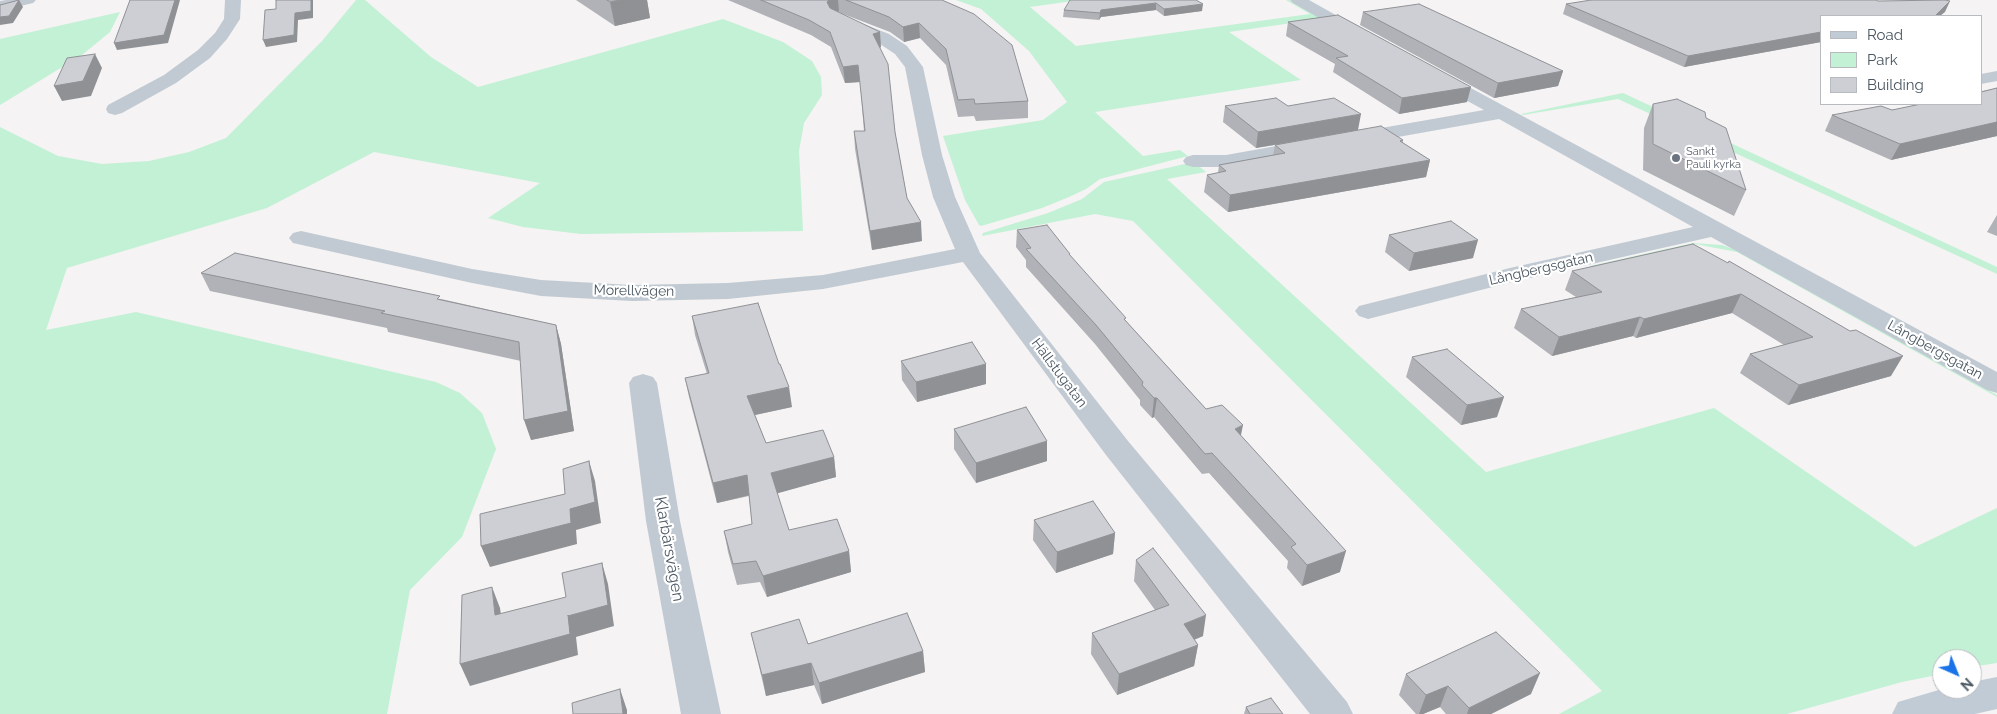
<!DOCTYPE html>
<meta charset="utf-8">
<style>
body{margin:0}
#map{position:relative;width:1997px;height:714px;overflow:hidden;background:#f5f3f3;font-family:Raleway,sans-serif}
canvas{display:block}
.legend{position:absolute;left:1820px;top:15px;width:162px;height:90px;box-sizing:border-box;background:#fff;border:1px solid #b7bbc0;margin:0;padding:6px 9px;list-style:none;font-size:15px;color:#4a5661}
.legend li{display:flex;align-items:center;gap:10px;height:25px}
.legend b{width:25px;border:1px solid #b7bbc0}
.north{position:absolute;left:1932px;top:649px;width:50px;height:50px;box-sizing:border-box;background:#fff;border:1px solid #b7bbc0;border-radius:50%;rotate:136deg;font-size:14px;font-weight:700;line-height:20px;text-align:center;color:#4a5661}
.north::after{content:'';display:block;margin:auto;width:18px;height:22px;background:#1a73e8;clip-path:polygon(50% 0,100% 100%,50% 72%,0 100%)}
</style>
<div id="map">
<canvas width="1997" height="714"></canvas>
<ul class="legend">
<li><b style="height:6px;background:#c1cbd6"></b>Road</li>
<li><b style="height:14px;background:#c3f1d5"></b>Park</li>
<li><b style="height:14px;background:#cdcfd5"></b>Building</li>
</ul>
<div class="north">N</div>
</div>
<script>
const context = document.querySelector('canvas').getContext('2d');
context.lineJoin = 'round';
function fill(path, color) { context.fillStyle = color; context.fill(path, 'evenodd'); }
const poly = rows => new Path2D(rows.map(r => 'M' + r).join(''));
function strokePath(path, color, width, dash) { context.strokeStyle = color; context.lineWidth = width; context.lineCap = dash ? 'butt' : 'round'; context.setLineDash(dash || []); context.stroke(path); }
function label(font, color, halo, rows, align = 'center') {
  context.font = font + ' Raleway,sans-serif'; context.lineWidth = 4.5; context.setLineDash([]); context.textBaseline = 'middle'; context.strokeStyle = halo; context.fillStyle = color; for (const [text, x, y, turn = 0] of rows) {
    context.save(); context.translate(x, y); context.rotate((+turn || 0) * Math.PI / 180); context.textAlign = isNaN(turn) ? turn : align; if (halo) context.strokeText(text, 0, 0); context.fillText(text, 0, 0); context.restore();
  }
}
fill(poly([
 [356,0,365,0,431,57,478,87,723,19,783,42,812,61,821,77,822,95,804,123,799,151,803,231,581,234,523,227,488,218,540,183,374,152,267,208,67,268,46,330,136,312,436,382,460,393,482,413,496,449,462,537,410,590,387,714,0,714,0,127,58,156,102,164,149,161,189,152,226,138,322,41],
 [956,0,1080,0,1030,7,1076,46,1310,14,1286,0,1289,0,1319,16,1320,19,1229,32,1301,80,1095,112,1143,156,1180,150,1188,156,1100,179,1086,189,1069,197,1042,208,981,226,979,225,965,200,943,136,1043,120,1067,102,1029,51,981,9],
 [120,12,110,32,82,55,0,105,0,39],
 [1623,93,1997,267,1997,274,1618,99,1523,115,1521,114],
 [1194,162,1206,172,1167,179,1486,472,1714,408,1915,547,1997,508,1997,663,1972,667,1972,659,1942,659,1942,674,1902,682,1787,714,1559,714,1602,691,1133,221,1095,214,982,236,983,233,1048,213,1082,199,1104,182],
 [1693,243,1722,245,1745,253,1997,395,1997,397,1737,252,1695,244,1594,268,1590,266]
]), '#c3f1d5');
fill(poly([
 [6,0,36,0,33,3,0,11,0,1,6,0],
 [225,0,241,0,240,19,227,39,210,58,176,83,122,113,115,115,108,113,106,109,108,105,164,75,198,50,215,33,224,19,225,0],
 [1290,0,1309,0,1366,32,1368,35,1366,38,1354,38,1293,3,1290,0],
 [846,17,889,34,907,46,920,63,923,67,942,155,955,197,980,253,1128,441,1347,702,1353,714,1310,714,1106,455,963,262,823,289,728,299,632,301,541,296,472,283,293,243,289,238,293,233,301,231,472,269,541,280,632,285,728,283,823,275,955,249,933,197,922,155,905,67,895,54,877,42,840,25,838,22,840,19,846,17],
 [1435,71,1441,72,1997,372,1997,393,1987,390,1711,237,1512,282,1368,319,1359,316,1355,311,1359,306,1510,268,1693,227,1499,119,1353,145,1346,143,1343,139,1346,135,1353,133,1484,110,1429,80,1426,76,1429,72,1435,71],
 [1997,71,1997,81,1981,84,1981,74,1997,71],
 [1310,140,1317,142,1320,146,1317,150,1226,167,1193,167,1186,165,1183,161,1186,157,1193,155,1226,155,1310,140],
 [643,374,653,377,657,383,680,521,721,714,681,714,646,521,629,383,633,377,643,374]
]), '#c1cad2');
fill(poly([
 [1997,677,1997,709,1975,714,1892,714,1898,702,1942,689,1972,689,1972,682,1997,677]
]), '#c1cbd6');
fill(poly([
 [576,0,647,0,650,18,615,26],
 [728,0,942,0,1028,101,1028,118,976,121,974,116,958,117,946,65,920,38,904,42,890,32,838,12,881,47,880,48,907,198,922,241,872,250,855,149,854,131,864,131,860,82,845,83,831,47,811,35],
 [1196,0,1202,11,1164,16,1156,10,1101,17,1099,20,1063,17,1064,10],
 [1566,4,1945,12,1821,16,1821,42,1684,67,1563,14],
 [1363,12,1563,71,1558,86,1494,98,1360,25],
 [1288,22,1467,102,1399,114,1333,72,1335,64,1286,36],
 [1997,88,1997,136,1891,160,1825,131,1832,115,1892,110],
 [1653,104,1746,190,1734,216,1643,170,1644,128],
 [1225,106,1288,106,1358,130,1403,140,1403,143,1430,160,1426,177,1228,212,1204,192,1207,175,1218,173,1219,165,1273,155,1275,145,1256,148,1223,122],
 [1997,215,1997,236,1987,232],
 [1017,230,1070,256,1126,321,1206,409,1241,436,1340,572,1302,586,1287,568,1288,561,1209,473,1202,474,1154,417,1152,418,1140,405,1140,400,1095,344,1026,267,1026,260,1016,247],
 [1389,235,1473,258,1409,271,1385,252],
 [1693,244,1891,376,1788,405,1740,373,1750,354,1784,345,1732,313,1636,338,1633,336,1552,356,1514,328,1521,309,1576,297,1565,290,1572,271],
 [201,273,441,299,556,325,561,344,574,431,531,440,521,361,388,332,387,328,210,291],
 [692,316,792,407,755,415,766,443,834,457,836,477,777,493,789,530,849,551,851,572,767,597,760,582,737,585,728,552,724,531,752,524,749,496,717,503,689,397,685,378,707,374,695,335],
 [1412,357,1497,417,1461,425,1406,377],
 [901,361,986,364,986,384,917,402,902,380],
 [954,429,1047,461,976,483,954,449],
 [1034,520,1115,533,1113,554,1056,573,1033,540],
 [1136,560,1203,636,1194,640,1198,645,1194,666,1117,695,1091,654,1092,633,1155,610,1134,581],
 [751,633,808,644,923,651,925,672,822,704,814,685,766,696],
 [1406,674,1531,694,1491,714,1446,714,1440,707,1423,714,1416,714,1399,695],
 [1246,707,1283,714,1244,714]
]), '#b0b2b7');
fill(poly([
 [19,0,23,7,13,23,0,25,0,17],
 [175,0,180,0,168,43,117,50,114,43],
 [311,0,313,0,313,18,298,20,297,42,266,47,263,40],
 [620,0,647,0,650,18,615,26,610,2],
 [829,0,838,0,839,11,831,13,827,2],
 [1950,1,1945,12,1940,16,1935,16],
 [1156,3,1156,10,1101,17,1099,20,1100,13,1101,10],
 [1203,4,1202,11,1164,16,1164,9],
 [919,23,920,38,904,42,903,27],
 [880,32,881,47,874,49,873,34],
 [1821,32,1821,42,1684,67,1688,56],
 [95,54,102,68,91,96,62,101,54,86],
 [858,65,860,82,845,83,843,67],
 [1563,71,1558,86,1494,98,1498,83],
 [1471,87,1467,102,1399,114,1402,98],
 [1361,114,1358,130,1256,148,1258,132],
 [1997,122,1997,136,1891,160,1900,144],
 [1430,160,1426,177,1228,212,1230,195],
 [921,222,922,241,872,250,870,231],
 [1478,240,1473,258,1409,271,1414,253],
 [1741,294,1732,313,1636,338,1644,319],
 [1640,317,1633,336,1552,356,1559,337],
 [556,325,561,344,574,431,531,440,524,420],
 [1903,356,1891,376,1788,405,1799,385],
 [986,364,986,384,917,402,916,382],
 [789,387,792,407,750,416,747,396],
 [1504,397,1497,417,1461,425,1467,405],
 [1154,398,1157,398,1154,417,1152,418],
 [1243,425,1239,445,1235,429],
 [1047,441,1047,461,976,483,976,463],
 [834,457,836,477,775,494,771,473],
 [589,461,595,481,601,523,576,530,577,544,490,567,481,546,570,509],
 [747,475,750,495,717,503,713,483],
 [1115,533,1113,554,1056,573,1057,552],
 [849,551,851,572,767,597,763,576],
 [1346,551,1340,572,1302,586,1307,565],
 [602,563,608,584,614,626,576,637,578,655,470,686,460,664,568,615],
 [492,587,500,608,504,636,495,615],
 [1206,615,1203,636,1181,645,1184,624],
 [1198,645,1194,666,1117,695,1119,674],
 [923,651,925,672,822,704,819,683],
 [811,663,814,685,766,696,762,675],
 [1540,673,1531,694,1491,714,1467,714,1469,708],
 [1448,686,1440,707,1423,714,1419,714,1426,695],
 [620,689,627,710,627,714,623,714]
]), '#909195');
const building = poly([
 [19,0,9,16,0,17,0,5,19,0],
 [130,0,175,0,164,35,114,43,130,0],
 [276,0,311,0,311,11,295,13,294,35,263,40,265,10,276,9,276,0],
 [607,0,620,0,610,2,607,0],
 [761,0,829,0,827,2,830,8,880,32,873,34,888,64,895,132,907,198,921,222,870,231,854,131,865,131,858,65,843,67,830,32,809,20,761,0],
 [846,0,942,0,974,14,1012,45,1028,101,975,104,974,99,958,100,946,49,919,23,903,27,889,17,846,0],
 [1070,0,1196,0,1203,4,1164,9,1156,3,1101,10,1100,13,1064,10,1070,0],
 [1591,0,1876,0,1878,1,1945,0,1950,1,1935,16,1821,16,1821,32,1688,56,1566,4,1591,0],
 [1419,4,1563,71,1498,83,1363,12,1419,4],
 [1338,15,1471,87,1402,98,1336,58,1348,56,1288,22,1338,15],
 [95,54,83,81,54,86,67,58,95,54],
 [1997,88,1997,122,1900,144,1832,115,1881,106,1892,110,1921,104,1981,104,1981,92,1997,88],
 [1276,98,1288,106,1334,98,1361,114,1258,132,1225,106,1276,98],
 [1677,99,1705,112,1706,118,1726,128,1746,190,1653,144,1653,104,1677,99],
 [1381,126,1403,140,1400,141,1430,160,1230,195,1207,175,1226,171,1219,165,1285,153,1275,145,1381,126],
 [1451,221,1478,240,1414,253,1389,235,1451,221],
 [1047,225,1070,254,1069,254,1126,318,1124,319,1206,409,1222,405,1243,425,1235,429,1346,551,1307,565,1291,547,1296,544,1212,453,1205,454,1157,398,1154,398,1142,385,1143,382,1096,325,1026,249,1031,248,1017,230,1047,225],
 [1693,244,1728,263,1729,261,1850,331,1856,330,1903,356,1799,385,1750,354,1813,337,1741,294,1644,319,1640,317,1559,337,1521,309,1602,292,1572,271,1693,244],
 [235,253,440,296,437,299,556,325,568,411,524,420,519,342,381,313,385,311,201,273,235,253],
 [758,303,779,364,780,364,789,387,747,396,766,443,823,430,834,457,771,473,789,530,837,519,849,551,763,576,756,561,733,564,724,531,752,524,747,475,713,483,685,378,709,373,692,316,758,303],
 [972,342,986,364,916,382,901,361,972,342],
 [1447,349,1504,397,1467,405,1412,357,1447,349],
 [1026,407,1047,441,976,463,954,429,1026,407],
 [589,461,595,502,570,509,571,523,481,546,480,514,565,494,563,469,589,461],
 [1093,501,1115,533,1057,552,1034,520,1093,501],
 [1153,548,1206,615,1184,624,1198,645,1119,674,1092,633,1169,605,1136,560,1153,548],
 [602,563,608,605,568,616,568,615,570,634,460,664,462,595,492,587,495,615,566,597,562,573,602,563],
 [907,613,923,651,819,683,811,663,762,675,751,633,799,619,808,644,907,613],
 [1496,632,1540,673,1469,708,1448,686,1426,695,1406,674,1496,632],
 [620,689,623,714,573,714,572,703,620,689],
 [1271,698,1283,714,1250,714,1246,707,1271,698]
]);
fill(building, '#cdcfd5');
strokePath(building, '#909195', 1);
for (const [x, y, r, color] of [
 [1676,158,5,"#6b7280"]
]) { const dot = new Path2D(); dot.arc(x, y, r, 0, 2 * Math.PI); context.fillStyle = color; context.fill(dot); strokePath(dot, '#fff', 2); }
label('11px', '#5b616d', '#fff', [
 ["Sankt",1686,152],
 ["Pauli kyrka",1686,165]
], 'left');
label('14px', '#4a5661', '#fff', [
 ["Långbergsgatan",1541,269,-13],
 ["Morellvägen",634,291,1],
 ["Långbergsgatan",1935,350,29],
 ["Hällstugatan",1059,373,53]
]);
label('16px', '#4a5661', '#fff', [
 ["Klarbärsvägen",669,549,80]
]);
</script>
